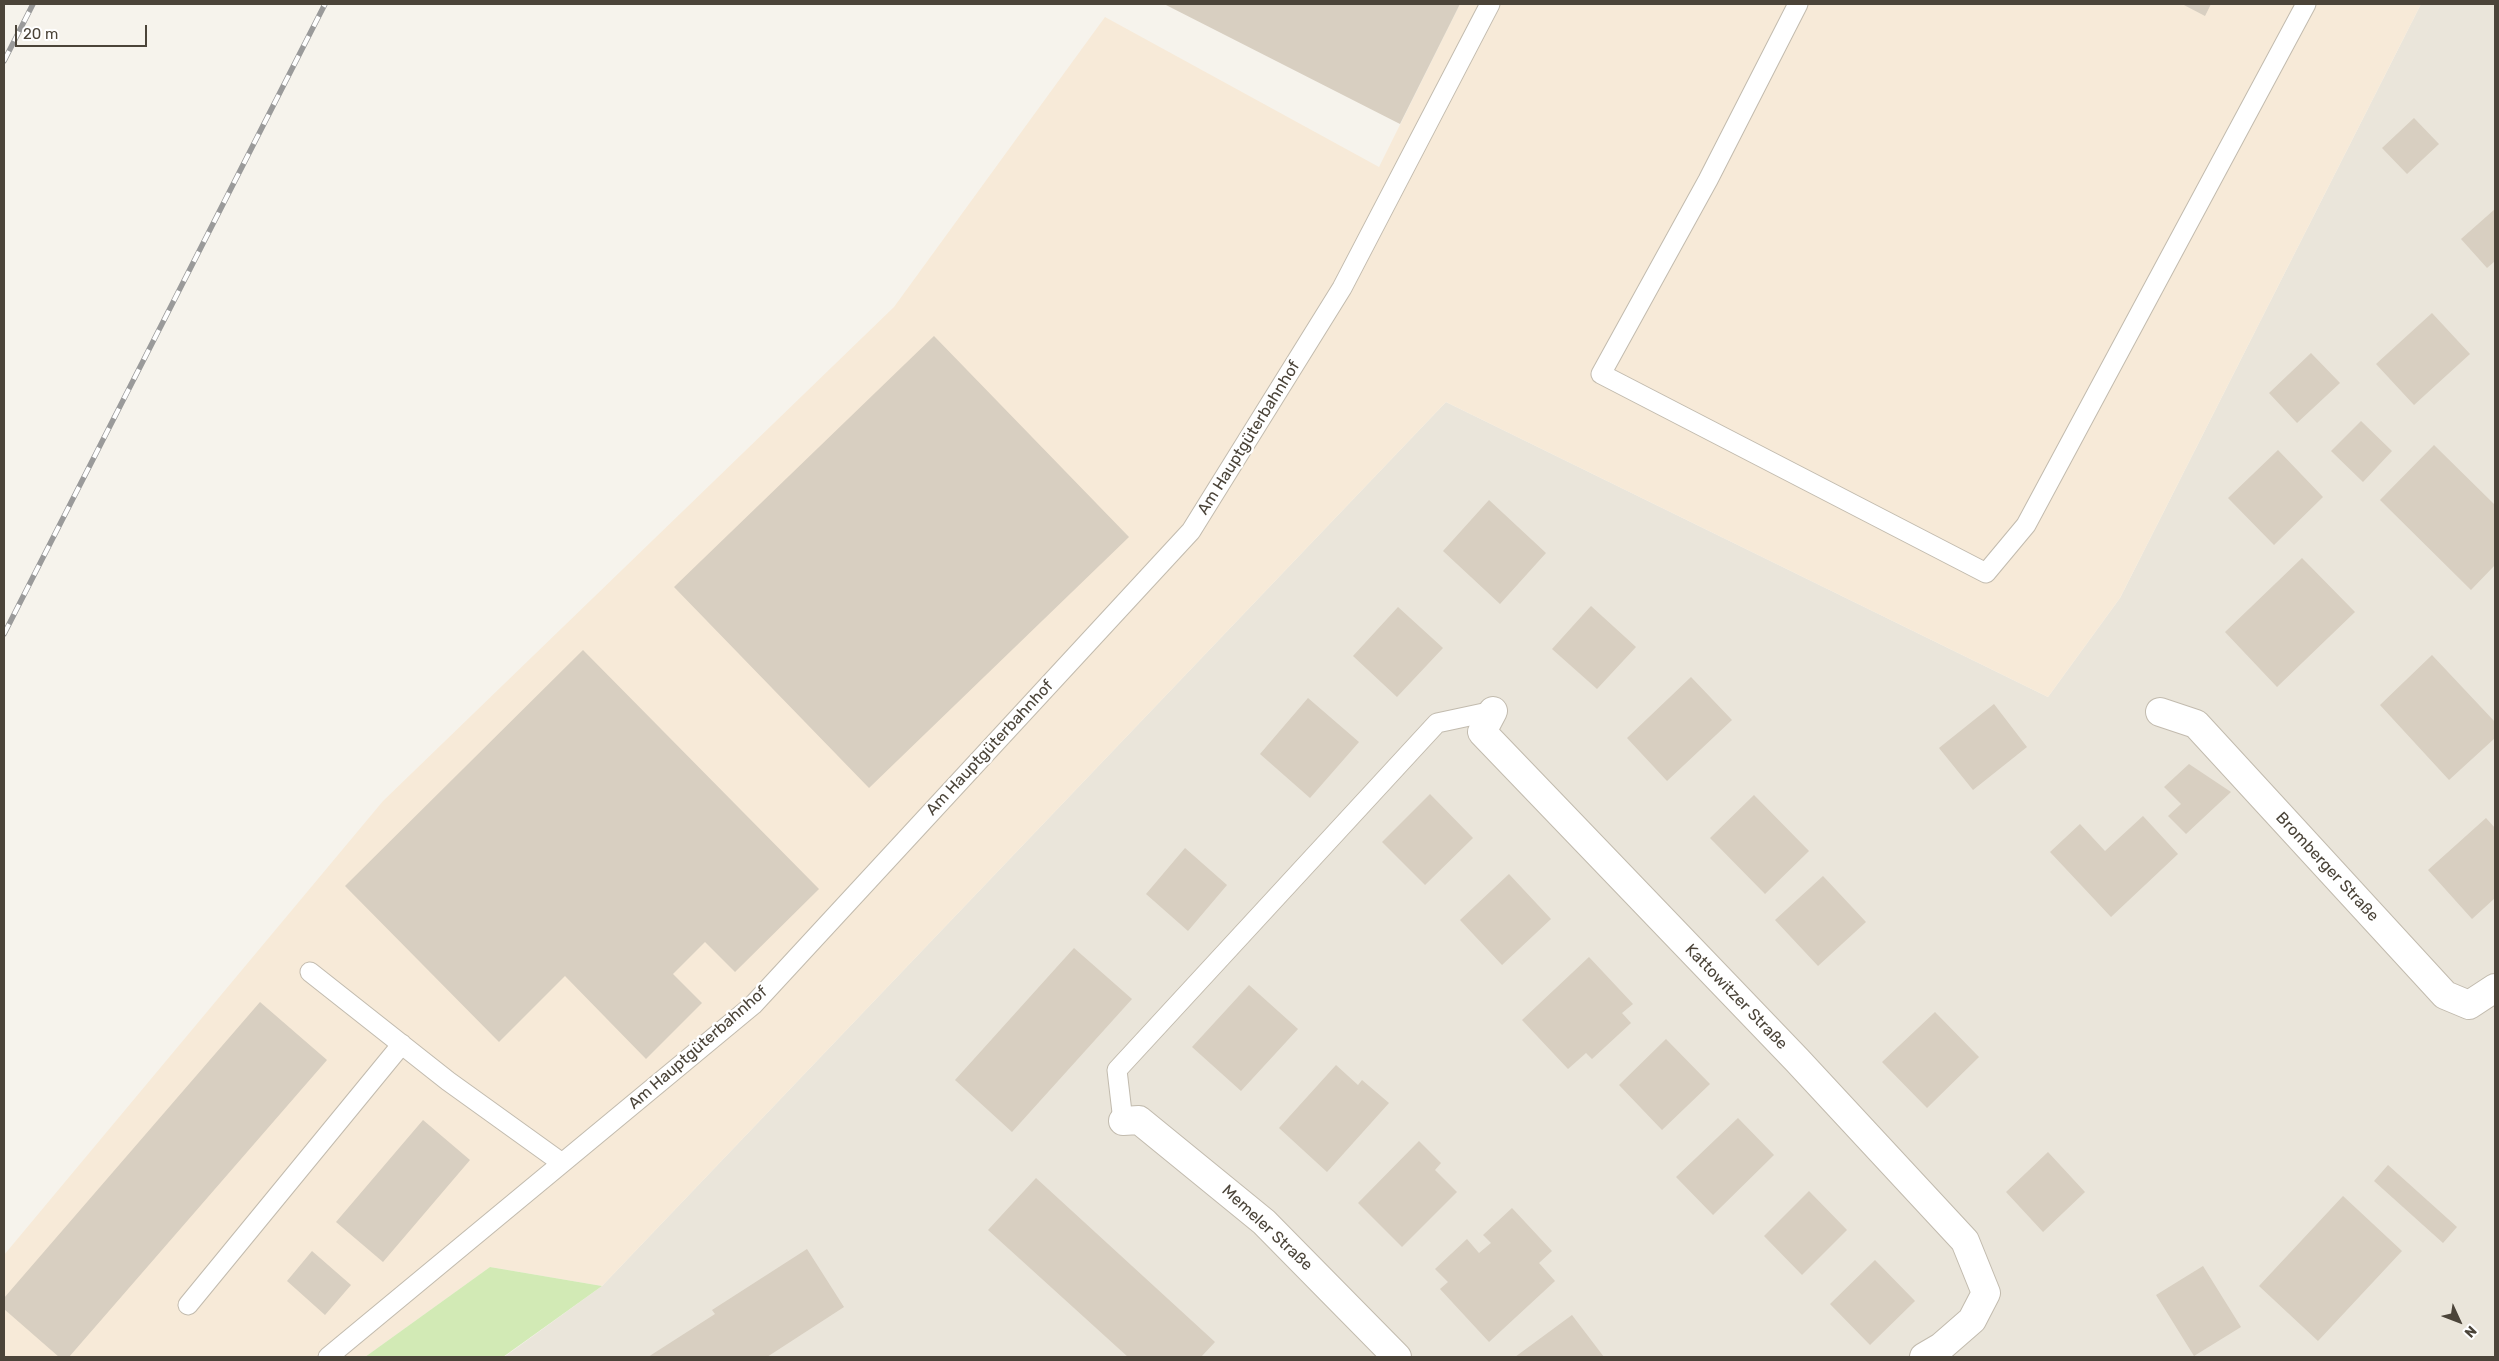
<!DOCTYPE html>
<meta charset="utf-8">
<style>
body{margin:0}
#map{position:relative;width:2499px;height:1361px;overflow:hidden;background:#f6f3ec;font-family:Rubik,sans-serif}
canvas{display:block}
.frame{position:absolute;inset:0;border:5px solid #4b4439;pointer-events:none}
.north{position:absolute;left:2434px;top:1296px;width:50px;height:50px;-webkit-text-stroke:4px #fff;paint-order:stroke;rotate:133deg;font-size:14px;font-weight:700;line-height:20px;text-align:center;color:#4b4439}
.north::after{content:'';display:block;margin:auto;width:18px;height:22px;background:#4b4439;clip-path:polygon(50% 0,100% 100%,50% 72%,0 100%)}
.scale{position:absolute;left:15px;top:25px;width:132px;height:22px;box-sizing:border-box;border:2px solid #4b4439;border-top:0;padding-left:6px;font-size:15px;line-height:18px;white-space:nowrap;color:#4b4439;-webkit-text-stroke:4px #fff;paint-order:stroke}
</style>
<div id="map">
<canvas width="2499" height="1361"></canvas>
<div class="frame"></div>
<div class="north">N</div>
<div class="scale">20 m</div>
</div>
<script>
const context = document.querySelector('canvas').getContext('2d');
context.lineJoin = 'round';
function fill(path, color) { context.fillStyle = color; context.fill(path, 'evenodd'); }
const poly = rows => new Path2D(rows.map(r => 'M' + r).join(''));
function strokePath(path, color, width, dash) { context.strokeStyle = color; context.lineWidth = width; context.lineCap = dash ? 'butt' : 'round'; context.setLineDash(dash || []); context.stroke(path); }
function label(font, color, halo, rows, align = 'center') {
  context.font = font + ' Rubik,sans-serif'; context.lineWidth = 5; context.setLineDash([]); context.textBaseline = 'middle'; context.strokeStyle = halo; context.fillStyle = color; for (const [text, x, y, turn = 0] of rows) {
    context.save(); context.translate(x, y); context.rotate((+turn || 0) * Math.PI / 180); context.textAlign = isNaN(turn) ? turn : align; if (halo) context.strokeText(text, 0, 0); context.fillText(text, 0, 0); context.restore();
  }
}
fill(poly([
 [2421,4,2495,4,2495,1357,504,1357,602,1286,1446,402,2048,697,2120,598]
]), '#eae5da');
fill(poly([
 [1460,4,2421,4,2120,598,2048,697,1446,402,602,1286,490,1267,365,1357,4,1357,4,1255,383,801,894,307,1105,17,1379,167]
]), '#f7ead8');
fill(poly([
 [490,1267,602,1286,503,1357,365,1357]
]), '#d2eab5');
fill(poly([
 [1164,4,1460,4,1400,124],
 [2182,4,2211,4,2205,16],
 [2414,118,2439,144,2407,174,2382,148],
 [2495,209,2495,261,2487,268,2461,239],
 [2432,313,2470,354,2414,405,2376,364],
 [934,336,1129,537,869,788,674,587],
 [2311,353,2340,383,2297,423,2269,393],
 [2361,421,2392,451,2363,482,2331,451],
 [2434,445,2495,505,2495,565,2471,590,2380,500],
 [2278,450,2323,497,2274,545,2228,498],
 [1489,500,1546,553,1500,604,1443,551],
 [2302,558,2355,612,2277,687,2225,632],
 [1591,606,1636,647,1597,689,1552,649],
 [1398,607,1443,648,1397,697,1353,656],
 [583,650,819,889,735,972,705,942,673,974,702,1003,646,1059,565,976,499,1042,345,886],
 [2432,655,2495,722,2495,738,2449,780,2380,705],
 [1691,677,1732,720,1667,781,1627,738],
 [1308,698,1359,742,1310,798,1260,754],
 [1994,704,2027,747,1973,790,1939,748],
 [2189,764,2231,792,2186,834,2168,816,2181,804,2164,787],
 [1430,794,1473,838,1425,885,1382,842],
 [1754,795,1809,851,1765,894,1710,838],
 [2143,816,2178,854,2111,917,2050,852,2080,824,2105,851],
 [2486,818,2495,828,2495,898,2472,919,2428,870],
 [1185,848,1227,885,1188,931,1146,894],
 [1509,874,1551,919,1502,965,1460,920],
 [1823,876,1866,922,1818,966,1775,920],
 [1074,948,1132,999,1012,1132,955,1080],
 [1589,957,1633,1004,1622,1013,1631,1023,1592,1059,1586,1053,1568,1069,1522,1020],
 [1249,985,1298,1029,1241,1091,1192,1047],
 [260,1002,327,1060,69,1357,59,1357,4,1309,4,1298],
 [1935,1012,1979,1057,1927,1108,1882,1062],
 [1666,1039,1710,1084,1662,1130,1619,1085],
 [1336,1065,1358,1085,1362,1080,1389,1103,1327,1172,1279,1128],
 [1738,1118,1774,1155,1713,1215,1676,1177],
 [423,1120,470,1160,383,1262,336,1222],
 [1419,1141,1441,1163,1435,1170,1457,1192,1402,1247,1358,1203],
 [2048,1152,2085,1192,2043,1232,2006,1192],
 [2388,1165,2457,1227,2443,1243,2374,1181],
 [1036,1178,1215,1342,1201,1357,1128,1357,988,1230],
 [1809,1191,1847,1230,1802,1275,1764,1236],
 [2343,1196,2402,1251,2318,1341,2259,1286],
 [1512,1208,1552,1251,1539,1263,1555,1281,1489,1342,1440,1289,1448,1282,1435,1269,1467,1239,1479,1253,1491,1243,1483,1235],
 [807,1249,844,1307,767,1357,648,1357,715,1314,712,1310],
 [312,1251,351,1285,325,1315,287,1281],
 [1875,1260,1915,1301,1870,1345,1830,1304],
 [2203,1266,2241,1327,2194,1356,2156,1295],
 [1572,1315,1604,1357,1515,1357]
]), '#d8cfc1');
const lane = poly([
 [1798,4,1708,180,1601,374,1986,573,2026,525,2306,4],
 [310,972,448,1081,562,1163],
 [1123,1121,1117,1070,1437,723,1493,711],
 [188,1305,402,1044],
 [328,1357,753,1005,1191,531,1342,288,1490,4]
]);
const street = poly([
 [1493,711,1482,732,1797,1060,1965,1241,1986,1293,1972,1320,1941,1347,1924,1357],
 [2160,712,2196,724,2445,995,2469,1005,2495,988],
 [1123,1121,1139,1120,1264,1222,1397,1357]
]);
strokePath(lane, '#c2bbae', 21);
strokePath(street, '#c2bbae', 30);
strokePath(lane, '#fff', 19);
strokePath(street, '#fff', 28);
const rail = poly([
 [4,61,33,4],
 [4,634,325,4]
]);
strokePath(rail, '#9a9a9a', 5.5);
strokePath(rail, '#fff', 4, [11]);
label('16px', '#4b4439', '#fff', [
 ["Am Hauptgüterbahnhof",1249,438,-58],
 ["Am Hauptgüterbahnhof",990,748,-47],
 ["Bromberger Straße",2327,867,47],
 ["Kattowitzer Straße",1736,997,46],
 ["Am Hauptgüterbahnhof",698,1048,-41],
 ["Memeler Straße",1267,1228,43]
]);
</script>
